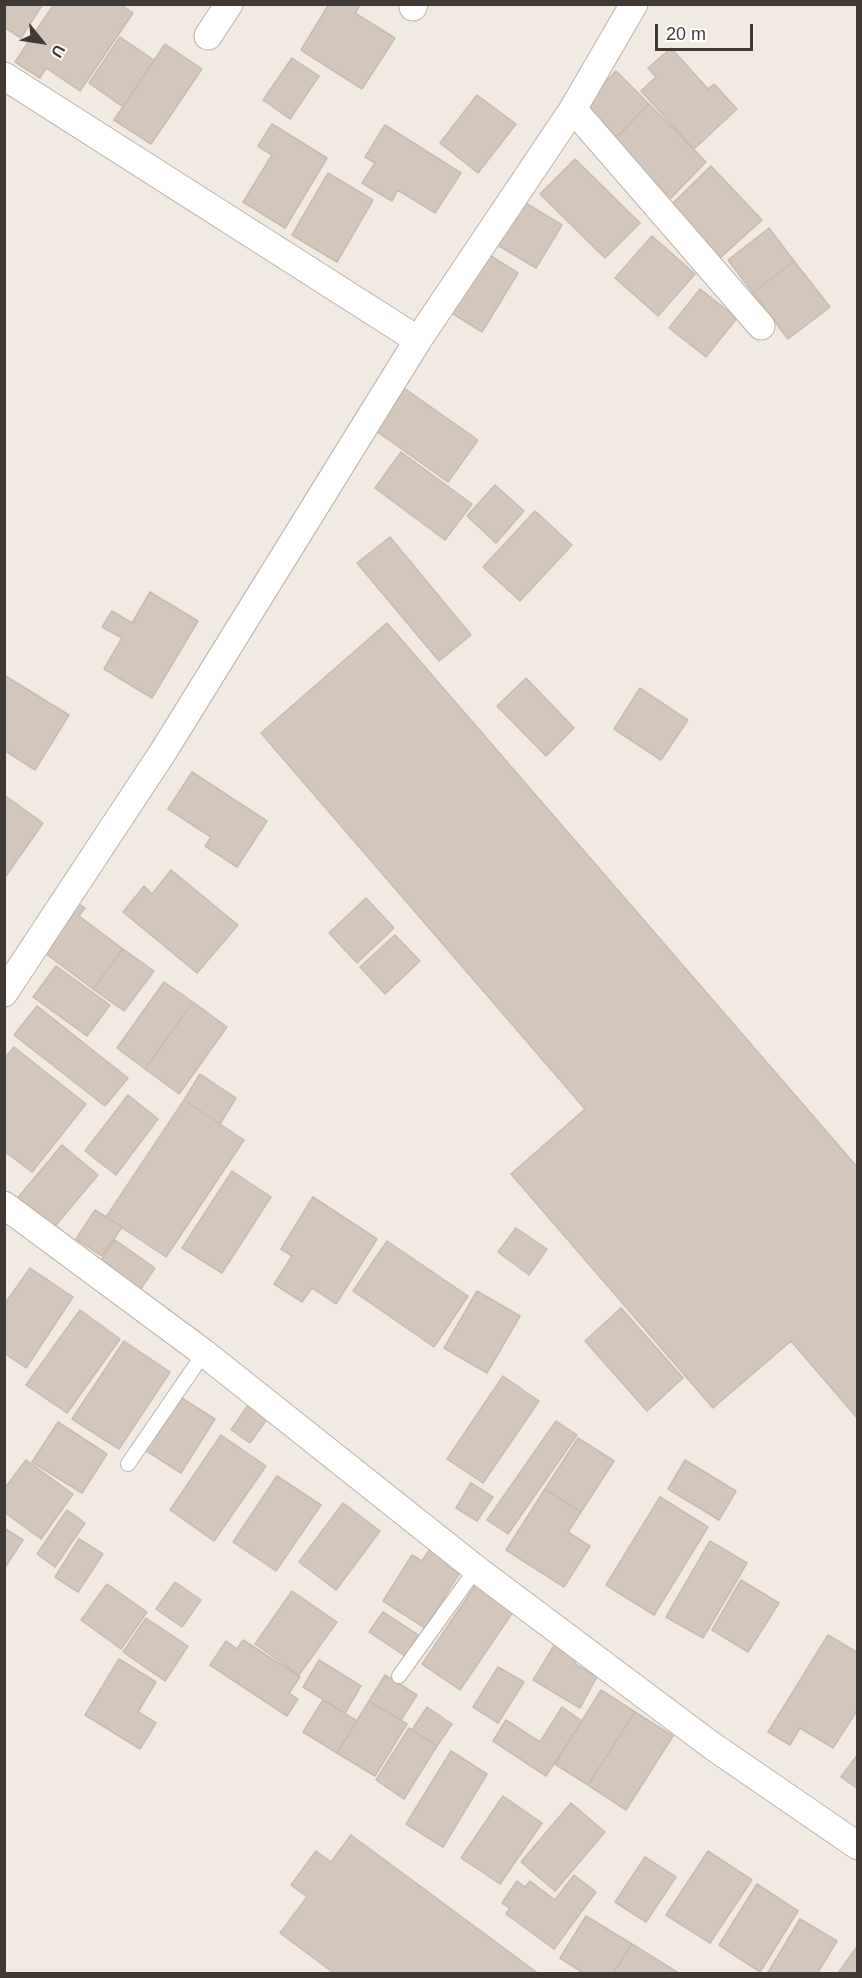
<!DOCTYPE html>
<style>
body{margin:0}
#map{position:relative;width:862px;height:1978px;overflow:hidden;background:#f0eae3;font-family:Arial,sans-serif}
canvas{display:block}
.frame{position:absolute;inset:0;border:6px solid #413a34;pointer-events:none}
.north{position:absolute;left:12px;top:12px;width:60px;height:60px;-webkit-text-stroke:4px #fff;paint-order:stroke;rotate:120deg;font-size:16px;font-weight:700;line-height:24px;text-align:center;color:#413a34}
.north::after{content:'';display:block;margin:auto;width:21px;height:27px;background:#413a34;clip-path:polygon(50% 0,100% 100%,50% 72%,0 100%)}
.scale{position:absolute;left:655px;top:24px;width:98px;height:27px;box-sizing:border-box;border:3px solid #413a34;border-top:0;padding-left:8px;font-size:18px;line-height:21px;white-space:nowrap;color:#413a34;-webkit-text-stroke:4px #fff;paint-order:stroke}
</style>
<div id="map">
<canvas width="862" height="1978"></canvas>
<div class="frame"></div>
<div class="north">U</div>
<div class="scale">20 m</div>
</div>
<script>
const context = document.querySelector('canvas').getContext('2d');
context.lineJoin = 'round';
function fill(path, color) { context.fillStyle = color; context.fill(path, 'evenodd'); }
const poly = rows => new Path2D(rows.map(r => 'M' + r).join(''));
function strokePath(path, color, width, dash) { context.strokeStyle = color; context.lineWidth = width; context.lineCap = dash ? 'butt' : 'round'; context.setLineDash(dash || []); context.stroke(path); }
const building = poly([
 [4,4,43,4,21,38,4,27,4,4],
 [54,4,120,4,133,13,80,91,46,68,40,78,15,62,54,4],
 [329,4,358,4,360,6,355,13,395,38,362,89,301,50,329,4],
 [120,37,154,60,123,107,89,83,120,37],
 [165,44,202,69,151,144,114,120,165,44],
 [671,48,708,89,714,84,737,109,694,149,641,91,656,77,648,68,671,48],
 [292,58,319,76,290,119,263,100,292,58],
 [616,71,649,104,617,137,584,103,616,71],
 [477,95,516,124,478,173,440,143,477,95],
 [649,104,706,162,671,198,613,140,649,104],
 [272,124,327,158,285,228,243,202,272,155,258,146,272,124],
 [385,125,461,173,435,213,398,190,392,201,362,183,375,163,365,157,385,125],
 [575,159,640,223,605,258,540,194,575,159],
 [711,166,762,220,720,258,670,206,711,166],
 [328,173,373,200,337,262,292,235,328,173],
 [521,200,562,225,536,268,494,243,521,200],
 [769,228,794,261,753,293,728,260,769,228],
 [652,236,695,274,658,316,615,278,652,236],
 [483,251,518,273,482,332,447,310,483,251],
 [794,261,830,307,788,339,753,293,794,261],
 [700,289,737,318,706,357,669,328,700,289],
 [401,386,478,440,448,482,372,428,401,386],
 [401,452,472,504,445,540,375,488,401,452],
 [495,485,524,511,496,543,467,516,495,485],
 [535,511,572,545,520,601,483,567,535,511],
 [390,537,471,635,439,661,357,563,390,537],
 [150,592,198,621,152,698,104,669,122,638,102,627,112,611,132,623,150,592],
 [387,623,858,1168,858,1419,791,1341,713,1408,511,1174,585,1109,261,733,387,623],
 [4,675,69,715,35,770,4,750,4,675],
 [526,678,574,728,546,756,497,706,526,678],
 [640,688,688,720,661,760,614,729,640,688],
 [192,772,267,821,237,867,205,846,211,837,168,809,192,772],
 [4,795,43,823,6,876,4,875,4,795],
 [171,870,238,925,197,973,123,912,144,886,152,894,171,870],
 [366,898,394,928,357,963,329,933,366,898],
 [72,899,85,908,79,916,123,949,93,989,37,947,72,899],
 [395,935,420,961,385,994,360,967,395,935],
 [123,949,154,971,124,1011,93,989,123,949],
 [56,966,110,1005,87,1036,33,997,56,966],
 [164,982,193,1002,145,1069,117,1048,164,982],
 [193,1002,227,1027,179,1094,145,1069,193,1002],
 [37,1006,128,1078,105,1106,14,1035,37,1006],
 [14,1047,86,1104,32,1172,4,1151,4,1059,14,1047],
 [200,1074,236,1098,220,1124,184,1100,200,1074],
 [128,1095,158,1119,116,1175,85,1151,128,1095],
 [184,1100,244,1140,166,1257,106,1217,184,1100],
 [62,1145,98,1175,51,1231,15,1201,62,1145],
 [232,1171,271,1197,222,1273,182,1248,232,1171],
 [313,1197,377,1239,336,1304,312,1288,302,1302,274,1284,292,1256,281,1249,313,1197],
 [95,1210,122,1227,102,1256,76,1239,95,1210],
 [516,1228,547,1249,529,1275,498,1252,516,1228],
 [115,1240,155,1268,140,1290,100,1262,115,1240],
 [387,1241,468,1296,434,1347,353,1291,387,1241],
 [30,1268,73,1297,26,1368,4,1353,4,1305,30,1268],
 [477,1291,520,1316,487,1373,444,1348,477,1291],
 [621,1308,683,1378,647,1411,585,1341,621,1308],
 [80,1310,120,1339,67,1413,26,1385,80,1310],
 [124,1341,170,1372,119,1449,72,1419,124,1341],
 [503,1376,539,1401,483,1483,447,1459,503,1376],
 [180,1397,215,1419,181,1473,145,1450,180,1397],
 [248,1405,267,1419,250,1443,231,1430,248,1405],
 [556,1421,577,1435,508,1534,487,1520,556,1421],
 [58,1422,107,1454,82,1493,32,1462,58,1422],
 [221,1435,266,1466,214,1541,170,1510,221,1435],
 [578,1438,614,1461,581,1512,545,1489,578,1438],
 [26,1460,73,1494,41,1539,4,1512,4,1489,26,1460],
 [685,1460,736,1491,719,1520,668,1489,685,1460],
 [277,1476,321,1505,276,1571,233,1542,277,1476],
 [471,1483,493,1497,477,1521,456,1508,471,1483],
 [545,1489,581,1512,568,1532,590,1546,564,1587,506,1550,545,1489],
 [660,1497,708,1527,654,1615,606,1585,660,1497],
 [343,1503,380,1531,336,1590,299,1562,343,1503],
 [67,1510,85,1523,55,1567,37,1554,67,1510],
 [4,1528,23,1540,4,1569,4,1528],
 [79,1539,103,1554,78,1592,55,1577,79,1539],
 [710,1541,747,1563,703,1638,666,1617,710,1541],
 [430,1549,450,1562,447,1566,459,1574,425,1628,383,1601,412,1555,422,1561,430,1549],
 [479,1580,517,1606,460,1690,422,1664,479,1580],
 [741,1580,779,1603,748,1652,712,1630,741,1580],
 [175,1582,201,1600,182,1627,156,1609,175,1582],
 [107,1584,147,1612,121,1649,81,1620,107,1584],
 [292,1591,337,1622,299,1675,255,1644,292,1591],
 [383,1612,418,1635,405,1656,369,1632,383,1612],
 [146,1618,188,1646,165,1681,123,1652,146,1618],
 [828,1635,858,1653,858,1709,833,1748,800,1728,790,1745,768,1732,828,1635],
 [560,1636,583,1650,575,1664,597,1677,580,1708,533,1680,560,1636],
 [243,1640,300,1677,289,1693,298,1699,287,1716,210,1665,226,1641,237,1649,243,1640],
 [119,1659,156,1682,138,1712,156,1723,140,1749,85,1715,119,1659],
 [319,1660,361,1686,345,1713,303,1687,319,1660],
 [498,1667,524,1682,498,1723,473,1707,498,1667],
 [385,1675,417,1695,401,1720,369,1701,385,1675],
 [601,1690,635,1712,588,1785,555,1764,601,1690],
 [323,1700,357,1721,337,1753,303,1732,323,1700],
 [369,1701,407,1724,375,1776,337,1753,369,1701],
 [427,1707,452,1724,437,1746,412,1730,427,1707],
 [562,1707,582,1721,546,1776,493,1741,506,1720,540,1742,562,1707],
 [635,1712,673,1736,626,1810,588,1785,635,1712],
 [409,1728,437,1746,404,1799,376,1780,409,1728],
 [451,1751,487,1774,443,1847,406,1824,451,1751],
 [858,1754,858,1789,841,1777,858,1754],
 [503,1796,542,1823,500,1884,461,1858,503,1796],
 [571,1803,605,1832,555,1891,521,1862,571,1803],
 [351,1835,539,1974,335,1974,280,1933,307,1897,291,1885,316,1851,331,1862,351,1835],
 [708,1851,752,1880,710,1943,666,1915,708,1851],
 [645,1857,676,1877,646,1922,615,1902,645,1857],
 [574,1875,596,1892,554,1949,506,1914,510,1908,502,1903,517,1881,525,1887,530,1881,555,1900,574,1875],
 [757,1884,798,1911,760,1972,719,1945,757,1884],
 [586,1916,632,1944,613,1974,585,1974,560,1958,586,1916],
 [800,1919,837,1941,817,1974,767,1974,800,1919],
 [632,1944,680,1974,613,1974,632,1944],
 [858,1945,858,1974,841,1974,839,1972,858,1945]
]);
fill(building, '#d3c7bd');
strokePath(building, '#cabbae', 1.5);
const service = poly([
 [128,1464,204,1353],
 [399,1676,476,1569]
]);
const minor = poly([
 [413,7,414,4],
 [208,36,229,4],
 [4,76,418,340],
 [573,109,761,326],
 [4,993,163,752,418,340,573,109,634,4],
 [4,1205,204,1353,476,1569,711,1745,858,1846]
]);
strokePath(service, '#bdb3aa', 16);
strokePath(minor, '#bdb3aa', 29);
strokePath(service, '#fff', 14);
strokePath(minor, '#fff', 27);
</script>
